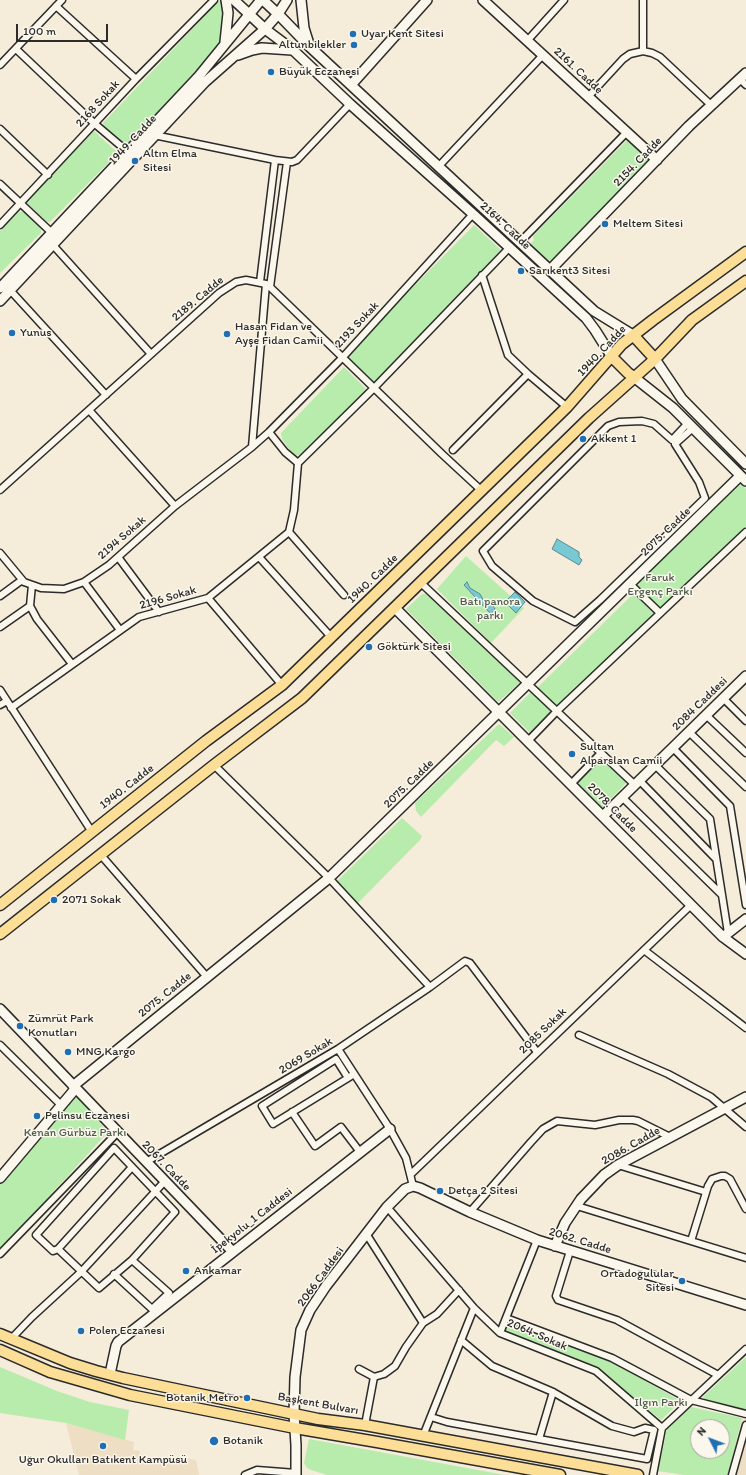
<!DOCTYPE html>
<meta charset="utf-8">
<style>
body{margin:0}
#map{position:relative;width:746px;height:1475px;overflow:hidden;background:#f5ecda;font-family:Itim,sans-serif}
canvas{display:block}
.north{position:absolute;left:690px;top:1419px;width:40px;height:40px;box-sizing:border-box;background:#fbf7ec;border:1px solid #a8a59f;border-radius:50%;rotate:312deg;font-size:11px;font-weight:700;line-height:16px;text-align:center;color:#2b2b2b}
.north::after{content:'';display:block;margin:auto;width:14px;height:18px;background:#1f6fb2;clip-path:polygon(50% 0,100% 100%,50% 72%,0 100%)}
.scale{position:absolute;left:16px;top:24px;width:92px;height:18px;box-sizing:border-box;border:2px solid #2b2b2b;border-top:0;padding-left:5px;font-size:12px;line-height:14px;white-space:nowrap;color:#2b2b2b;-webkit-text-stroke:3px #fbf7ec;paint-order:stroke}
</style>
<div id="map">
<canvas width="746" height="1475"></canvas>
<div class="north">N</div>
<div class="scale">100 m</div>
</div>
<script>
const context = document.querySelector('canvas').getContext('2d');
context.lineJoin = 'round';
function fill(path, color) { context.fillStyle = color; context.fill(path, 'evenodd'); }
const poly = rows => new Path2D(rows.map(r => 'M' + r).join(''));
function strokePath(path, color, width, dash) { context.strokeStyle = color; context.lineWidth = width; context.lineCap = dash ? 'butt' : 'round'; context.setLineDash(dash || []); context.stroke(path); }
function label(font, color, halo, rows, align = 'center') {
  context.font = font + ' Itim,sans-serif'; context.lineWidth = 3; context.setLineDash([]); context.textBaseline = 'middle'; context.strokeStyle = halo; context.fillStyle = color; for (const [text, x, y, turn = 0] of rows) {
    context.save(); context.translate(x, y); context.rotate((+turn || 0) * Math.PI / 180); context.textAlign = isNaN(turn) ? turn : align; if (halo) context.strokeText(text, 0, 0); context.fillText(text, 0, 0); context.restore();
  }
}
fill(poly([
 [742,1418,746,1419,746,1475,728,1475],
 [66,1423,134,1442,133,1450,140,1451,139,1459,179,1461,180,1457,196,1460,199,1475,79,1475]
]), '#eedec4');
fill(poly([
 [220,0,223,9,224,23,222,38,214,51,125,148,104,130,103,123],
 [94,131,118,153,50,222,47,222,26,202],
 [627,140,647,158,647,163,555,261,547,260,530,244,534,240,533,236],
 [18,211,26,213,41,228,41,233,0,273,0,231],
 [474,225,501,250,374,383,347,357,349,352],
 [344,367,367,390,300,455,294,456,282,439,281,433],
 [741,484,746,489,746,527,660,609,635,585],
 [466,556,524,608,491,643,437,589],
 [632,591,654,614,557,706,537,688,630,597,628,594],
 [422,594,426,594,520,682,519,684,498,702,406,609],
 [531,692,551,711,530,733,510,713],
 [499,724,514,737,504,746,496,740,421,817,416,811,415,803],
 [602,758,627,782,602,808,577,783],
 [402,818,422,836,420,840,357,904,337,881],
 [75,1095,108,1132,0,1250,0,1184],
 [508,1323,610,1361,681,1401,661,1420,597,1368,505,1332],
 [746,1357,746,1412,705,1400,703,1397],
 [0,1367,57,1391,90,1402,129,1410,125,1440,66,1423,0,1413],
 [691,1407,742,1418,728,1475,684,1475,658,1471,667,1429],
 [698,1427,722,1427,722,1451,698,1451],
 [309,1439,505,1475,327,1475,311,1470,307,1468,304,1463]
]), '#b7ecad');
const water = poly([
 [557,539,579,552,579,557,582,560,579,565,552,549,557,539],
 [467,582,470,588,480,594,485,603,488,605,493,606,495,609,493,612,490,613,464,585,467,582],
 [515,592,525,602,516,613,508,605,508,599,515,592]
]);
fill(water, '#79c9d5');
strokePath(water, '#5a8a91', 1);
const street = poly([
 [56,6,136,79],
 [527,41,564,0],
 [16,49,95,124,128,152],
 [643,51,643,0],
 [0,65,62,0],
 [739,78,746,85],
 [588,97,623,59,630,54,643,51,652,53,660,57,711,105],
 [0,129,48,175],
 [154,135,275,160,292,162,297,160,350,104],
 [439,166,543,55],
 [0,184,52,233],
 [0,225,136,79,214,0],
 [520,242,627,132],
 [52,244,151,354],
 [482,275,508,355,528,374,567,407],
 [260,282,275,160],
 [270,287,287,162],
 [10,290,106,395],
 [89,410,175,506],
 [688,423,672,440,654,424,642,421,619,422,608,426,483,551,492,566,533,601,575,622,600,600,705,498,699,482,675,444,693,428],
 [269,432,285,452,298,463],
 [252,447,266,284],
 [453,450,528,374],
 [298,463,374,388,510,247],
 [0,490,219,293,236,282,246,280,266,284,270,287,442,454,482,491],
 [289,532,344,595],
 [0,553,24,582,41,588,64,589,84,582,109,565,175,506,252,447,269,432,343,357,473,214],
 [118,557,159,612],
 [259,557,332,638],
 [84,582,120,630],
 [421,583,635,785],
 [630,584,660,613],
 [32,585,30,606,37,619,72,664],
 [0,596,22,580],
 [208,598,282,685],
 [0,627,30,606],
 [0,690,92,832],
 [723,698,746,721],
 [0,705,7,701],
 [11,708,139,617,208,598,289,532,294,510,298,463],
 [706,715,746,753],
 [689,732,746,787],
 [528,741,557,711,746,532],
 [673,748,730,806,746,905],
 [214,765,329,878,430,987],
 [655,765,710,819,728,933],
 [639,780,716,859],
 [571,784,601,753],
 [622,797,722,895],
 [100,854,207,977],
 [644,950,746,1028],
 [579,1035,668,1074,711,1097,746,1127],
 [0,1045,61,1105],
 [338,1049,390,1129,406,1158,413,1186],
 [348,1078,336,1059,262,1106,273,1124,348,1078,354,1074],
 [292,1112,315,1146,341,1127,360,1152],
 [146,1162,338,1049,430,987,465,961,470,963,537,1052],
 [618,1165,706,1192],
 [411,1174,691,905],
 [577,1206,746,1258],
 [387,1207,474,1308,500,1333,596,1371,662,1428],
 [470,1212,531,1142,543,1129,557,1121,595,1125,619,1120,633,1120,638,1121,670,1137],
 [367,1235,423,1323],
 [691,1241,708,1186,712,1179,721,1176,725,1176,730,1179,746,1209],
 [58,1249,53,1251,36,1235,114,1148,175,1212,132,1260,169,1293,152,1309,114,1274],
 [570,1251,556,1296,558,1300,617,1320,718,1375],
 [0,1254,118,1132],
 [132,1260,99,1288,58,1249,132,1167],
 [506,1318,612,1358,691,1400,746,1414],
 [500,1333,537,1240],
 [11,1339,32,1317,81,1272,165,1181],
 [359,1369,374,1377],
 [431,1417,447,1422,647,1459,654,1430,645,1428,634,1432,612,1426,553,1392,492,1366,461,1340],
 [365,1425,374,1377,384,1374,395,1366,406,1347,423,1323,437,1314,459,1290],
 [423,1436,474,1308],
 [539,1439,553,1392],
 [245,1475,257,1470,296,1473],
 [653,1475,662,1428,746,1349],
 [732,1475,746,1425]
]);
const secondary = poly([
 [234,0,265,29,293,50,350,104,473,214,586,318,595,330,612,357],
 [263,0,278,14,310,47,594,311,633,335],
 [301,0,304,28,309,44],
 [483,0,657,160],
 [225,42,228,13,226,0],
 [238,55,252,50,262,48,292,50],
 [351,85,427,0],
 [550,270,689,126,746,73],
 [0,288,199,76,261,0],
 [0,301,205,82,265,29,278,14,287,0],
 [655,359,682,399,746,464],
 [635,378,673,408,746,481],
 [395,608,723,937,746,954],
 [603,816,746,676],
 [723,937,746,919],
 [0,1009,233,1252],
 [73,1086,329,878,740,476],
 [0,1178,76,1088],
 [555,1246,565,1223,581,1199,604,1175,618,1165,746,1097],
 [110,1374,116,1346,118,1342,390,1129],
 [296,1475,296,1445,294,1414,295,1377,301,1330,310,1310,326,1286,387,1207,405,1189,413,1186,420,1188,470,1212,537,1240,746,1305]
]);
const primary = poly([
 [633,335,655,359],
 [612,357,628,373,635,378],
 [0,905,206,741,282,685,567,407,622,344,653,320,746,252],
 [0,934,214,765,302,698,589,418,655,359,692,320,746,281],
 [0,1334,70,1363,96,1371,123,1378,318,1419,365,1425,638,1475],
 [0,1350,50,1372,130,1395,295,1428,377,1442,560,1475]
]);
strokePath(street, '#2b2b2b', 9);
strokePath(secondary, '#2b2b2b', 12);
strokePath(primary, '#2b2b2b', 13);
strokePath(street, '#fbf7ec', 6);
strokePath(secondary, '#fbf7ec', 9);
strokePath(primary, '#fcde96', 10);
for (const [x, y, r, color] of [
 [353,34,4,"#1f6fb2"],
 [354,45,4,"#1f6fb2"],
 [271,72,4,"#1f6fb2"],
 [135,161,4,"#1f6fb2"],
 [605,224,4,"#1f6fb2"],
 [521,271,4,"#1f6fb2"],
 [12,333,4,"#1f6fb2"],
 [227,334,4,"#1f6fb2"],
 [583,439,4,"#1f6fb2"],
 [369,647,4,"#1f6fb2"],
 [572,754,4,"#1f6fb2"],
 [54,900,4,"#1f6fb2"],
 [20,1026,4,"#1f6fb2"],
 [68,1052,4,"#1f6fb2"],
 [37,1116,4,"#1f6fb2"],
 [440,1191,4,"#1f6fb2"],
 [186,1271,4,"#1f6fb2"],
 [682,1281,4,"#1f6fb2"],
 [81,1331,4,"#1f6fb2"],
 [247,1398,4,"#1f6fb2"],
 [214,1441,5,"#1f6fb2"],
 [103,1446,4,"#1f6fb2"]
]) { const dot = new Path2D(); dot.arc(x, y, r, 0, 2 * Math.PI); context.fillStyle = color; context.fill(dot); strokePath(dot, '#fbf7ec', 1.5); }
label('12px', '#2b2b2b', '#fbf7ec', [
 ["Uyar Kent Sitesi",361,34],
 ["Altunbilekler",346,45,"right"],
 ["Büyük Eczanesi",279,72],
 ["Altın Elma",143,154],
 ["Sitesi",143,168],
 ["Meltem Sitesi",613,224],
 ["Sarıkent3 Sitesi",529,271],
 ["Hasan Fidan ve",235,327],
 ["Ayşe Fidan Camii",235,341],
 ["Yunus",20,333],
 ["Akkent 1",591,439],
 ["Göktürk Sitesi",377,647],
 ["Sultan",580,747],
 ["Alparslan Camii",580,761],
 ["2071 Sokak",62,900],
 ["Zümrüt Park",28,1019],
 ["Konutları",28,1033],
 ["MNG Kargo",76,1052],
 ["Pelinsu Eczanesi",45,1116],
 ["Detça 2 Sitesi",448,1191],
 ["Ankamar",194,1271],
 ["Ortadoğulular",674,1274,"right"],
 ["Sitesi",674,1288,"right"],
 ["Polen Eczanesi",89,1331],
 ["Botanik Metro",239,1398,"right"],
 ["Botanik",223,1441],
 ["Uğur Okulları Batıkent Kampüsü",103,1460,"center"]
], 'left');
label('12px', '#2b2b2b', '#fbf7ec', [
 ["2161. Cadde",578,71,43],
 ["2168 Sokak",98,104,-48],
 ["1949. Cadde",133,140,-47],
 ["2154. Cadde",638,162,-46],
 ["2164. Cadde",505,226,43],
 ["2189. Cadde",198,299,-40],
 ["2193 Sokak",357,325,-47],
 ["1940. Cadde",602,351,-47],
 ["2075. Cadde",666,532,-44],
 ["2194 Sokak",122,538,-41],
 ["1940. Cadde",373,579,-44],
 ["2196 Sokak",168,598,-16],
 ["2084 Caddesi",700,704,-44],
 ["2075. Cadde",409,784,-44],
 ["1940. Cadde",127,787,-38],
 ["2078. Cadde",612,808,45],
 ["2075. Cadde",165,995,-39],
 ["2085 Sokak",543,1031,-44],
 ["2069 Sokak",306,1056,-31],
 ["2086. Cadde",631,1146,-30],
 ["2067. Cadde",166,1166,46],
 ["İpekyolu_1 Caddesi",252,1221,-38],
 ["2062. Cadde",580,1241,17],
 ["2066 Caddesi",321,1277,-54],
 ["2064. Sokak",537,1335,23],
 ["Başkent Bulvarı",318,1404,10]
]);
label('12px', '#4e5b4c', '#fbf7ec', [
 ["Faruk",660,578],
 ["Ergenç Parkı",660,592],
 ["Batı panora",490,602],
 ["parkı",490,616],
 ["Kenan Gürbüz Parkı",75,1133],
 ["Ilgın Parkı",661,1403]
]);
</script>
